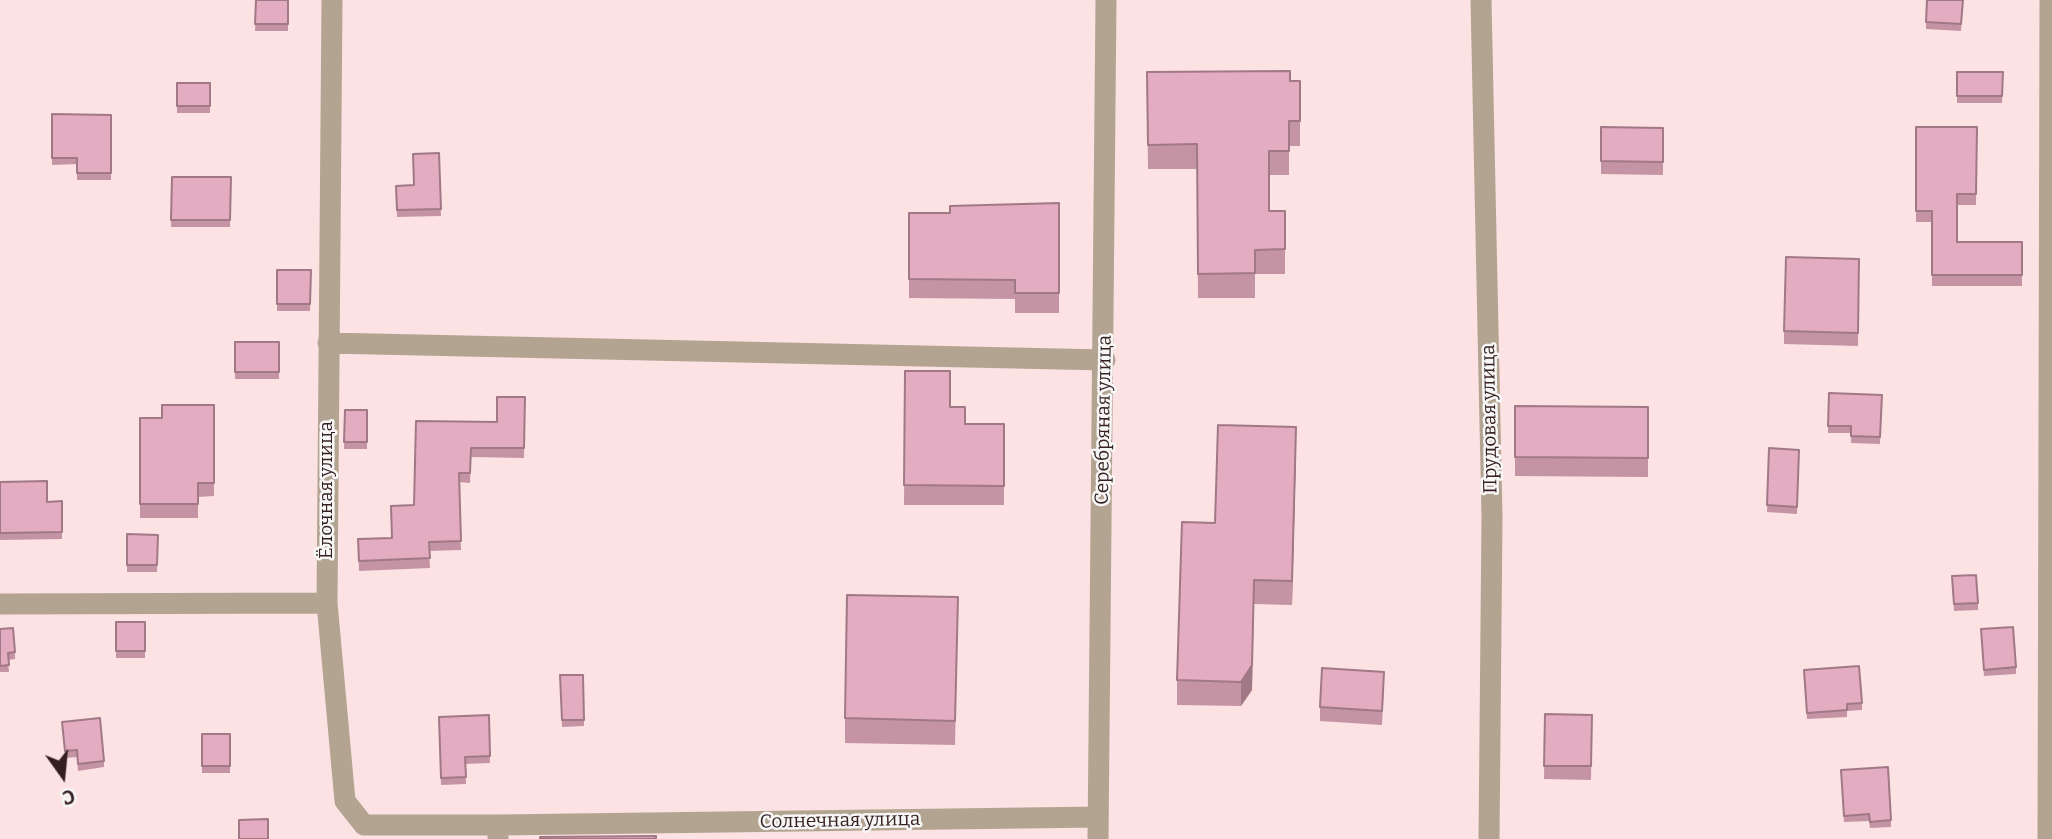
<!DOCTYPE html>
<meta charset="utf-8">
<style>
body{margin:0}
#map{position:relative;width:2052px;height:839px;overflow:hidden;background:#fce2e3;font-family:Bitter,serif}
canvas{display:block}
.north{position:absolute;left:28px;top:741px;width:70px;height:70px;-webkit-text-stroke:5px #f7f7f7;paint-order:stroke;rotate:165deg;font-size:19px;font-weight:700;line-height:28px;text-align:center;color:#351f20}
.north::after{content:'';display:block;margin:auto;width:24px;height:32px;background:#351f20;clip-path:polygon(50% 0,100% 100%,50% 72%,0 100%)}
</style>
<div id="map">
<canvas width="2052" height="839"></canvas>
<div class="north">С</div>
</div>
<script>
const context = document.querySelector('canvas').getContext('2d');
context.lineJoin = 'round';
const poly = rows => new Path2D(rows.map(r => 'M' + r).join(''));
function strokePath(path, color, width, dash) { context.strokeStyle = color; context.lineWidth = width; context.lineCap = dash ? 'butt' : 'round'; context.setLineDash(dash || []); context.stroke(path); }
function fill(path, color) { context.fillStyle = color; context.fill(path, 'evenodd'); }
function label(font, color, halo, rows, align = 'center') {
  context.font = font + ' Bitter,serif'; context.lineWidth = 5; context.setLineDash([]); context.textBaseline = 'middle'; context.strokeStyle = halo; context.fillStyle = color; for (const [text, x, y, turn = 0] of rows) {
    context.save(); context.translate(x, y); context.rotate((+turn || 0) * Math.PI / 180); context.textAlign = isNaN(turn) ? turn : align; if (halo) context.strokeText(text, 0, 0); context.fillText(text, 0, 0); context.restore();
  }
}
strokePath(poly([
 [332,0,327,603,345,801,364,825,498,825,498,839],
 [1481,0,1492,517,1489,839],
 [328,343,1105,360],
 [0,604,327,603],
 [498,825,1098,817],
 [1098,839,1106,0],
 [2048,839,2050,0]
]), '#b3a491', 21);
fill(poly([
 [256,0,288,0,288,31,255,31],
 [1963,0,1961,31,1926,29,1926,22],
 [1147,72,1290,81,1300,81,1300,146,1289,146,1289,175,1269,175,1269,211,1285,211,1285,274,1255,274,1255,298,1198,298,1197,169,1148,169],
 [1957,72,2003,72,2002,103,1957,103],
 [177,83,210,83,210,113,177,113],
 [52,114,111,115,111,180,77,180,77,164,52,165],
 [1601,127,1663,128,1663,175,1601,174],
 [1916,127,1977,127,1976,205,1957,205,1957,242,2022,242,2022,286,1932,286,1932,222,1916,222],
 [439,153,441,216,397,217,396,186,413,185],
 [172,177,231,177,230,227,171,227],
 [1059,203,1059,313,1015,313,1015,299,909,298,909,213,950,213],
 [1859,259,1858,346,1784,344,1784,331],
 [277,270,311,270,310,311,277,311],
 [235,342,279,342,279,379,235,379],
 [905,371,950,407,965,424,1004,424,1004,505,904,505],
 [1882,395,1880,444,1851,443,1851,433,1828,433,1828,426],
 [525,397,524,458,471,457,470,483,459,482,461,550,429,551,430,568,359,571,358,539,392,538,414,505,497,422],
 [214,405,214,496,198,497,198,518,140,518,140,418,162,418],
 [1515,406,1648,407,1648,477,1515,476],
 [345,410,367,410,367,449,344,449],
 [1769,448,1799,450,1797,514,1767,512],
 [1296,452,1292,605,1254,604,1252,690,1241,706,1177,705,1177,680,1215,523],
 [0,482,47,502,62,501,62,539,0,540],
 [127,534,158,535,157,572,127,572],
 [1952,583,1978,603,1978,610,1954,611],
 [958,597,955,745,845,743,845,718],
 [116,622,145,622,145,658,116,658],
 [0,629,15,652,15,659,8,660,9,672,0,672],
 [1981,636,2016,667,2016,674,1984,676],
 [560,675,584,720,584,726,562,727],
 [1804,677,1862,703,1862,710,1847,711,1847,717,1807,719],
 [1384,685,1382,725,1320,721,1320,707],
 [1545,714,1592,715,1591,780,1544,779],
 [489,715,490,763,465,764,466,784,441,785,439,717],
 [62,722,104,761,104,767,78,771,77,757,65,758],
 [202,734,230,734,230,773,202,773],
 [1841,777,1891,820,1891,827,1870,828,1869,821,1844,822]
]), '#c494a5');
fill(poly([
 [1296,427,1296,452,1292,605,1292,581],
 [1254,580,1252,690,1241,706,1241,682]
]), '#a07886');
const building = poly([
 [256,0,288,0,288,24,255,24,256,0],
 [1927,0,1963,0,1961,24,1926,22,1927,0],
 [1290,71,1290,81,1300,81,1300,121,1289,121,1289,151,1269,151,1269,211,1285,211,1285,249,1255,250,1255,273,1198,274,1197,144,1148,145,1147,72,1290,71],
 [1957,72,2003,72,2002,96,1957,96,1957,72],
 [177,83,210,83,210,106,177,106,177,83],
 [52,114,111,115,111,173,77,173,77,158,52,158,52,114],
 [1601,127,1663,128,1663,162,1601,161,1601,127],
 [1916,127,1977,127,1976,194,1957,194,1957,242,2022,242,2022,275,1932,275,1932,211,1916,211,1916,127],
 [439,153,441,209,397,210,396,186,414,185,413,154,439,153],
 [172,177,231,177,230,220,171,220,172,177],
 [1059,203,1059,293,1015,293,1015,280,909,279,909,213,950,213,950,206,1059,203],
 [1786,257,1859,259,1858,333,1784,331,1786,257],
 [277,270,311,270,310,304,277,304,277,270],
 [235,342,279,342,279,372,235,372,235,342],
 [905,371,950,371,950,407,965,407,965,424,1004,424,1004,486,904,485,905,371],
 [1829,393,1882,395,1880,437,1851,436,1851,426,1828,426,1829,393],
 [497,397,525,397,524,448,471,448,470,473,459,473,461,541,429,542,430,558,359,561,358,539,392,538,391,506,414,505,416,421,497,422,497,397],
 [162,405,214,405,214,483,198,483,198,504,140,504,140,418,162,418,162,405],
 [1515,406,1648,407,1648,458,1515,457,1515,406],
 [345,410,367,410,367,442,344,442,345,410],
 [1218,425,1296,427,1292,581,1254,580,1252,665,1241,682,1177,680,1182,522,1215,523,1218,425],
 [1769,448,1799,450,1797,507,1767,505,1769,448],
 [47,481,47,502,62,501,62,532,0,533,0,482,47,481],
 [127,534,158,535,157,565,127,565,127,534],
 [1976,575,1978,603,1954,604,1952,576,1976,575],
 [847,595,958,597,955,721,845,718,847,595],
 [116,622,145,622,145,651,116,651,116,622],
 [2013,627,2016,667,1984,670,1981,629,2013,627],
 [13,628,15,652,8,653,9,665,0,666,0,629,13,628],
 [1859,666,1862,703,1847,704,1847,710,1807,713,1804,670,1859,666],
 [1322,668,1384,672,1382,711,1320,707,1322,668],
 [560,675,583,675,584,720,562,720,560,675],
 [1545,714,1592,715,1591,766,1544,766,1545,714],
 [489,715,490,756,465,757,466,777,441,778,439,717,489,715],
 [100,718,104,761,78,764,77,750,65,751,62,722,100,718],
 [202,734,230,734,230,766,202,766,202,734],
 [1888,767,1891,820,1870,822,1869,814,1844,816,1841,770,1888,767],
 [268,819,268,839,239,839,239,820,268,819],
 [656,836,656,839,540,839,540,837,656,836]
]);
fill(building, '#e4acc0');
strokePath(building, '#a07886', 2);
label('19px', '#351f20', '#f7f7f7', [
 ["Прудовая улица",1490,419,-91],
 ["Серебряная улица",1104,420,-89],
 ["Ёлочная улица",327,490,-90],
 ["Солнечная улица",840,821,-1]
]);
</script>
